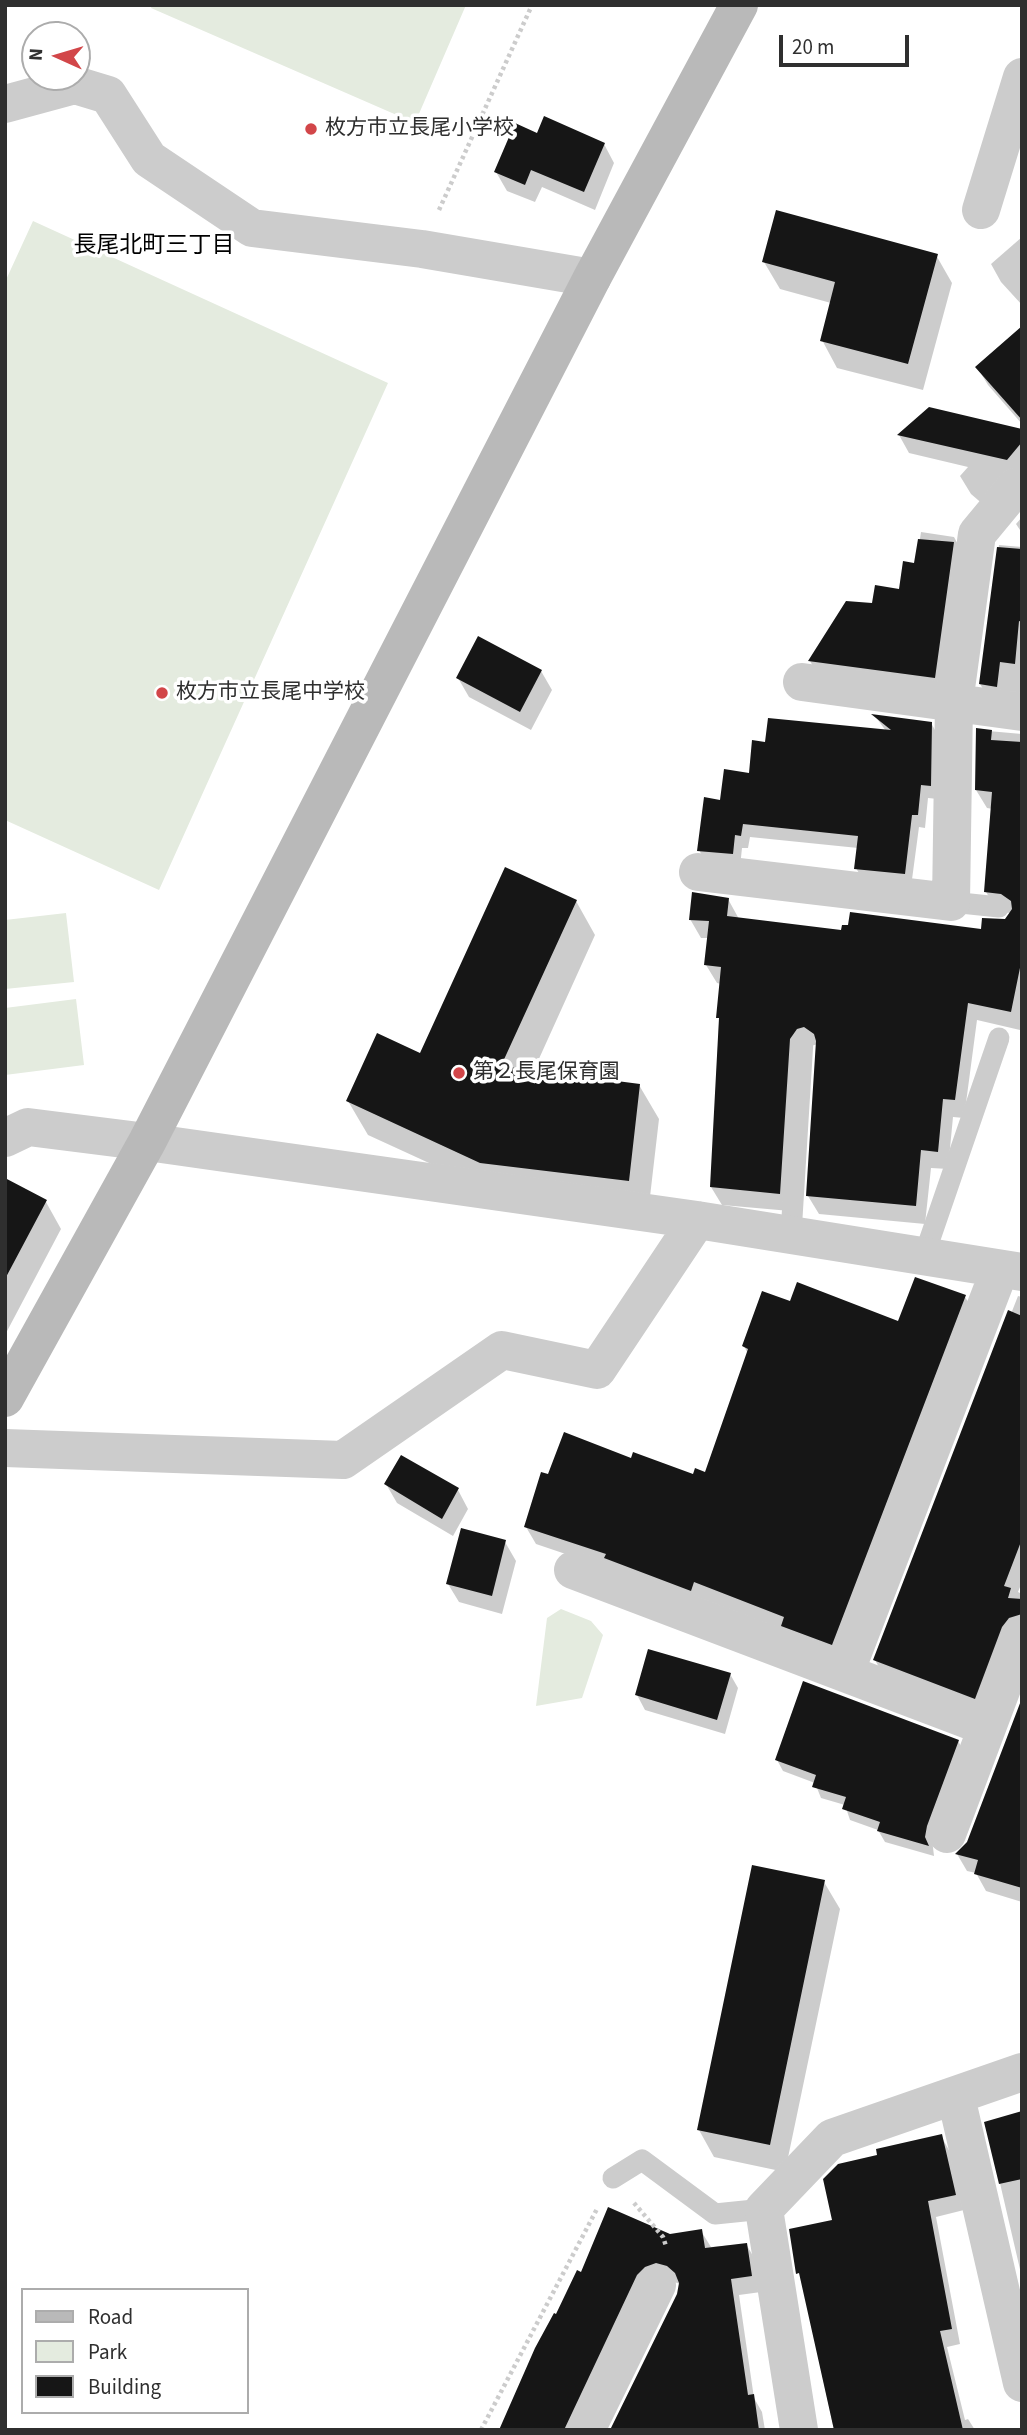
<!DOCTYPE html>
<meta charset="utf-8">
<style>
body{margin:0}
#map{position:relative;width:1027px;height:2435px;overflow:hidden;background:#fff;font-family:"Source Sans 3",sans-serif}
canvas{display:block}
.frame{position:absolute;inset:0;border:7px solid #2f2f2f;pointer-events:none}
.legend{position:absolute;left:21px;top:2288px;width:228px;height:126px;box-sizing:border-box;background:#fff;border:2px solid #acacac;margin:0;padding:9px 12px;list-style:none;font-size:21px;color:#2f2f2f}
.legend li{display:flex;align-items:center;gap:14px;height:35px}
.legend b{width:35px;border:2px solid #acacac}
.north{position:absolute;left:21px;top:21px;width:70px;height:70px;box-sizing:border-box;background:#fff;border:2px solid #acacac;border-radius:50%;rotate:274deg;font-size:19px;font-weight:700;line-height:28px;text-align:center;color:#2f2f2f}
.north::after{content:'';display:block;margin:auto;width:24px;height:32px;background:#d24649;clip-path:polygon(50% 0,100% 100%,50% 72%,0 100%)}
.scale{position:absolute;left:779px;top:35px;width:130px;height:32px;box-sizing:border-box;border:4px solid #2f2f2f;border-top:0;padding-left:9px;font-size:21px;line-height:24px;white-space:nowrap;color:#2f2f2f;-webkit-text-stroke:5px #fff;paint-order:stroke}
</style>
<div id="map">
<canvas width="1027" height="2435"></canvas>
<div class="frame"></div>
<ul class="legend">
<li><b style="height:9px;background:#b9b9b9"></b>Road</li>
<li><b style="height:19px;background:#e4ebdf"></b>Park</li>
<li><b style="height:19px;background:#161616"></b>Building</li>
</ul>
<div class="north">N</div>
<div class="scale">20 m</div>
</div>
<script>
const context = document.querySelector('canvas').getContext('2d');
context.lineJoin = 'round';
function fill(path, color) { context.fillStyle = color; context.fill(path, 'evenodd'); }
const poly = rows => new Path2D(rows.map(r => 'M' + r).join(''));
function strokePath(path, color, width, dash) { context.strokeStyle = color; context.lineWidth = width; context.lineCap = dash ? 'butt' : 'round'; context.setLineDash(dash || []); context.stroke(path); }
function label(font, color, halo, rows, align = 'center') {
  context.font = font + ' "Source Sans 3","Noto Sans JP",sans-serif'; context.lineWidth = 7; context.setLineDash([]); context.textBaseline = 'middle'; context.strokeStyle = halo; context.fillStyle = color; for (const [text, x, y, turn = 0] of rows) {
    context.save(); context.translate(x, y); context.rotate((+turn || 0) * Math.PI / 180); context.textAlign = isNaN(turn) ? turn : align; if (halo) context.strokeText(text, 0, 0); context.fillText(text, 0, 0); context.restore();
  }
}
fill(poly([
 [152,5,466,5,415,123,151,8],
 [33,221,388,383,159,890,5,820,5,282],
 [66,913,74,982,5,989,5,920],
 [76,999,84,1065,5,1075,5,1008],
 [561,1609,591,1621,603,1635,582,1698,536,1706,547,1618]
]), '#e4ebdf');
fill(poly([
 [538,135,604,144,614,163,595,210,542,187,535,202,507,191,496,172],
 [1022,237,1022,305,1001,282,991,264],
 [936,255,952,283,923,390,837,368,822,340,831,303,780,289,764,262],
 [1022,328,1022,424,988,385,977,367],
 [1022,431,1022,484,992,512,971,494,960,476,968,467,909,453,899,435],
 [1022,517,1022,533,1016,524],
 [921,532,954,537,962,552,943,692,818,675,810,661,874,605,900,591,916,565],
 [999,545,1022,547,1022,708,991,702,980,684],
 [541,671,552,690,531,730,469,697,458,678],
 [875,716,931,723,939,737,938,799,928,798,925,828,919,827,911,887,864,882,856,868,858,848,750,837,748,848,742,848,740,867,707,864,699,850,722,802,751,775,767,744,886,731],
 [977,730,1022,734,1022,1024,1020,1030,977,1020,964,1118,953,1117,948,1169,931,1168,925,1224,819,1214,808,1196,818,1044,807,1047,790,1211,722,1205,711,1187,721,984,717,983,706,965,709,938,701,938,690,919,728,899,739,919,843,932,983,931,1014,914,997,910,986,892,993,809,987,808,976,790],
 [576,901,595,935,533,1072,639,1085,659,1119,648,1214,501,1196,368,1135,348,1101,421,1055],
 [5,1180,46,1202,61,1229,5,1335],
 [1018,1296,1022,1297,1022,1582,1018,1592,1022,1594,1022,1634,984,1715,885,1678,875,1660],
 [965,1297,976,1314,842,1662,613,1570,536,1544,526,1527,549,1476,632,1460,694,1476,706,1474,748,1354,744,1346,791,1304,899,1323],
 [386,1484,458,1490,468,1509,453,1536,397,1503],
 [505,1542,516,1561,502,1614,459,1602,448,1584],
 [730,1674,738,1688,725,1734,645,1710,637,1695],
 [1022,1703,1022,1902,986,1891,976,1873,967,1871,957,1854,969,1843],
 [958,1741,965,1753,932,1839,934,1856,885,1842,878,1830,850,1820,845,1805,821,1798,815,1783,783,1771,777,1760],
 [824,1882,840,1909,785,2172,714,2157,699,2130],
 [1022,2113,1022,2278,986,2123],
 [941,2136,950,2152,964,2210,936,2217,960,2344,947,2347,965,2420,968,2419,975,2430,834,2430,791,2230,834,2221,879,2157],
 [701,2231,711,2247,746,2244,756,2261,761,2292,739,2295,754,2398,762,2412,765,2430,612,2430,679,2295,680,2284,666,2279,578,2430,500,2430,557,2316,582,2275,670,2235]
]), '#0003');
fill(poly([
 [544,116,605,143,584,192,531,170,525,185,494,172,515,123,537,133],
 [776,210,938,254,908,364,820,341,835,282,762,262],
 [1022,326,1022,420,975,367],
 [929,407,1022,429,1022,442,1007,460,897,435],
 [918,539,954,542,935,678,808,661,846,601,872,603,875,585,899,589,903,561,914,563],
 [997,547,1022,549,1022,622,1019,621,1015,664,1000,662,997,687,979,684],
 [478,636,542,670,520,712,456,678],
 [871,714,932,722,931,786,921,785,918,815,912,815,905,874,854,869,858,836,743,824,741,836,735,835,733,854,697,851,704,797,720,800,724,769,749,773,752,740,765,742,768,718,891,730],
 [976,728,992,730,991,740,1022,742,1022,958,1011,1012,968,1003,955,1100,943,1099,938,1152,921,1150,916,1206,806,1196,816,1041,814,1034,804,1027,797,1029,790,1039,780,1194,710,1187,719,1018,716,1018,721,967,704,965,709,921,689,920,692,892,729,898,727,916,841,930,842,925,848,925,850,912,981,929,982,918,1005,919,1012,909,1011,901,1001,894,984,892,992,792,975,790],
 [505,867,577,900,501,1066,640,1084,629,1181,480,1163,346,1101,377,1033,420,1053],
 [5,1178,47,1200,5,1279],
 [915,1277,966,1295,832,1645,781,1626,784,1617,694,1582,691,1591,604,1558,606,1554,524,1527,541,1472,548,1474,564,1432,631,1458,633,1452,693,1474,695,1468,705,1472,748,1349,742,1346,762,1291,790,1301,797,1282,898,1321],
 [1008,1310,1022,1316,1022,1539,1004,1586,1011,1588,1008,1598,1022,1599,1022,1614,1009,1618,1002,1627,975,1699,873,1660],
 [401,1455,459,1488,442,1519,384,1484],
 [461,1528,506,1540,492,1596,446,1584],
 [648,1649,731,1673,717,1720,635,1695],
 [803,1681,959,1740,927,1826,925,1837,929,1846,877,1831,880,1822,842,1809,846,1797,812,1787,816,1775,775,1760],
 [1022,1698,1022,1888,974,1874,978,1860,955,1854,967,1842],
 [752,1865,825,1880,770,2145,697,2130],
 [1022,2111,1022,2179,999,2184,984,2122],
 [942,2134,956,2195,928,2201,952,2329,940,2331,963,2430,834,2430,799,2273,796,2274,789,2229,832,2220,823,2179,838,2164,877,2155,876,2149],
 [608,2207,670,2234,702,2229,705,2248,747,2243,752,2276,731,2279,748,2395,754,2394,759,2430,610,2430,677,2294,679,2283,675,2273,667,2266,656,2263,645,2267,637,2275,564,2430,499,2430,535,2348,554,2313,556,2314,577,2270,581,2272]
]), '#161616');
strokePath(poly([
 [439,210,532,5],
 [634,2203,663,2237,666,2246],
 [481,2430,598,2207]
]), '#ccc', 4.5, [3.5, 3.5]);
strokePath(poly([
 [951,902,999,907],
 [791,1234,803,1040],
 [924,1256,999,1038],
 [613,2178,642,2160,715,2214,764,2209]
]), '#ccc', 21);
strokePath(poly([
 [5,104,75,85,108,95,149,159,252,228,422,249,592,278],
 [981,210,1022,77],
 [802,682,1022,712],
 [698,872,951,902,954,703,977,534,1016,487],
 [5,1138,28,1127,147,1142,697,1220,1022,1272],
 [5,1448,343,1460,502,1350,597,1370,697,1220],
 [573,1570,987,1727],
 [845,1673,1000,1269],
 [947,1834,1022,1635],
 [956,2097,1022,2383],
 [586,2430,657,2285],
 [799,2430,764,2209,832,2138,1022,2072]
]), '#ccc', 38);
strokePath(poly([
 [5,1398,147,1142,592,278,739,5]
]), '#b9b9b9', 38);
for (const [x, y, r, color] of [
 [311,129,7,"#d24649"],
 [162,693,7,"#d24649"],
 [459,1073,7,"#d24649"]
]) { const dot = new Path2D(); dot.arc(x, y, r, 0, 2 * Math.PI); context.fillStyle = color; context.fill(dot); strokePath(dot, '#fff', 2.5); }
label('21px', '#2f2f2f', '#fff', [
 ["枚方市立長尾小学校",325,129],
 ["枚方市立長尾中学校",176,693],
 ["第２長尾保育園",473,1073]
], 'left');
label('23px', '#000', '#fff', [
 ["長尾北町三丁目",154,247]
]);
</script>
